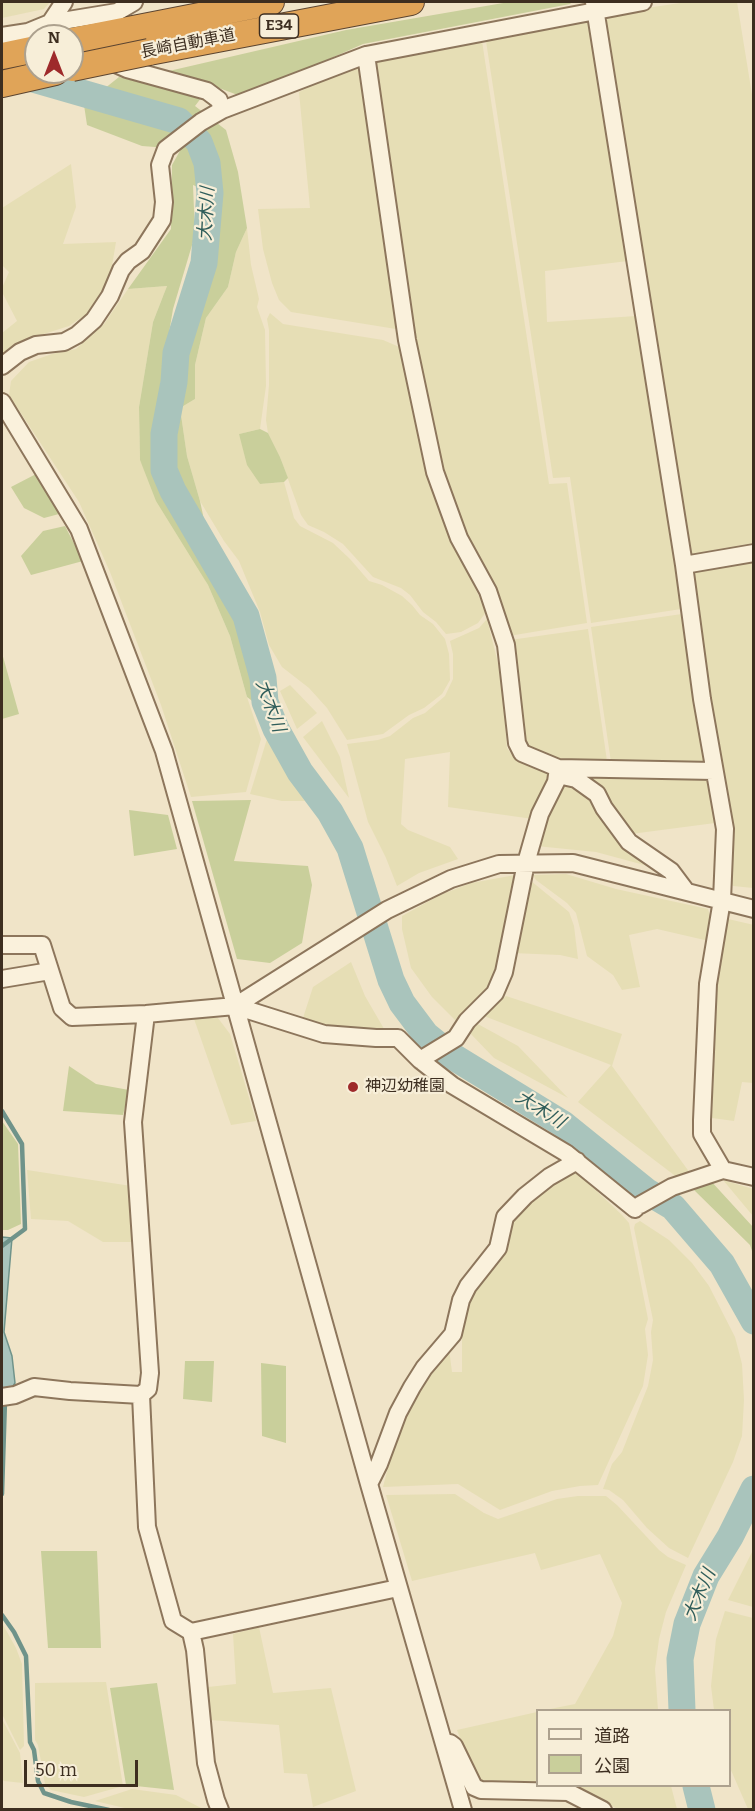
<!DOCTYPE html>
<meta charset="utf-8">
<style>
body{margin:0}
#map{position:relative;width:755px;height:1811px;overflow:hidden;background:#f0e4c8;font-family:Bitter,"Noto Sans JP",serif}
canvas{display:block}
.frame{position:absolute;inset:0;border:3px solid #3d2e20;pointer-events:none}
.legend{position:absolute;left:536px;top:1709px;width:195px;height:78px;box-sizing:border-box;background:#f7eed8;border:2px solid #ada18e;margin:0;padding:8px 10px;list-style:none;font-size:18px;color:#3d2e20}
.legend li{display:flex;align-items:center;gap:12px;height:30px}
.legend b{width:30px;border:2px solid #ada18e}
.north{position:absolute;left:24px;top:24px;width:60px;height:60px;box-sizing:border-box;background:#f7eed8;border:2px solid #ada18e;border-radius:50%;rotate:0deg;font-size:16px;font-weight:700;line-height:24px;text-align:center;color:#3d2e20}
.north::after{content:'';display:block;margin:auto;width:21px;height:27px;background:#9e2a2b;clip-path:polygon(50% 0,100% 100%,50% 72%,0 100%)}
.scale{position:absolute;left:24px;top:1760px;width:114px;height:27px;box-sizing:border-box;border:3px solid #3d2e20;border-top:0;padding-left:8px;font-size:18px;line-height:21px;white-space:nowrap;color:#3d2e20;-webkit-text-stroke:4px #f7eed8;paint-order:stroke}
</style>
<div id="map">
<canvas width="755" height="1811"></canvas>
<div class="frame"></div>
<ul class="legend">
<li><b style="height:8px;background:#faf1dc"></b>道路</li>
<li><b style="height:16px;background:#c9cf9b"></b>公園</li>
</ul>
<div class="north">N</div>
<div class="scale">50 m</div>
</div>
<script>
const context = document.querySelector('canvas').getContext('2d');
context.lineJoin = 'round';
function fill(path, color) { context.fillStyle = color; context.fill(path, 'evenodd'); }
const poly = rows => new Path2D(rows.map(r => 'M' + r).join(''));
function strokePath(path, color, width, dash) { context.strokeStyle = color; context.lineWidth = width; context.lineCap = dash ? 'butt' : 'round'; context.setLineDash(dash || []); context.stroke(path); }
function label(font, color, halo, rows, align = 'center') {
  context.font = font + ' Bitter,"Noto Sans JP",serif'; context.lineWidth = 4.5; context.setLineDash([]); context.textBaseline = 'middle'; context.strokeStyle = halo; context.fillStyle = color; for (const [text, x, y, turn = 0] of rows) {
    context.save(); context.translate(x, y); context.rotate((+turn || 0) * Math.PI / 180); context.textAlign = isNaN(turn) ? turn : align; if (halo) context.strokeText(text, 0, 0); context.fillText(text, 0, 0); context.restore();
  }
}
fill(poly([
 [2,2,50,2,44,9,2,18],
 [687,2,737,2,754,107,753,543,692,554,685,550,605,25,606,14],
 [590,21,628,261,545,271,547,322,636,316,681,609,591,623,570,477,553,478,486,41],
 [482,41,549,484,567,483,587,623,509,636,446,490,422,385,372,63],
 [355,64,361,64,402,330,291,312,279,300,272,283,263,249,258,209,310,208,299,92],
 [71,164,76,207,63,244,116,242,110,278,88,313,69,326,25,340,2,354,2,333,17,321,2,292,2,288,9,272,2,265,2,208],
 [247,228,251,265,259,299,257,307,265,330,266,386,260,429,239,434,260,484,284,482,294,518,300,526,333,543,350,559,369,581,382,585,402,596,412,605,420,615,433,624,445,639,449,654,450,680,442,694,424,708,409,715,383,734,347,740,327,708,309,688,282,667,269,645,260,612,239,561,224,541,200,501,187,456,180,408,195,399,195,365,206,318,228,287,236,252],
 [167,286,153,322,139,407,140,460,208,585,230,636,247,697,261,739,246,792,191,797,161,705,110,572,79,502,9,395,11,381,29,362,52,354,76,349,104,324,128,289],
 [270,313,283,324,383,340,404,349,457,548,486,612,478,623,461,632,446,634,436,622,423,612,410,595,401,588,373,577,343,544,324,532,308,525,301,515,280,457,268,433,266,420,269,385,269,330,267,319],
 [753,554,753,888,733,886,729,881,688,569],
 [682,614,706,765,611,762,591,627],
 [487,619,501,675,507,748,516,760,543,771,551,777,533,819,448,807,450,752,405,759,401,824,408,830,450,847,458,859,419,873,397,886,386,858,368,822,347,744,378,740,390,736,413,718,425,713,445,696,453,679,453,654,450,641,479,628],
 [588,629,607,761,567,762,528,749,524,741,520,723,517,668,510,640],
 [290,685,317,713,297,729,280,691],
 [322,721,340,757,349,798,303,737],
 [267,739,305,801,282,801,250,794],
 [584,777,707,777,715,823,631,834],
 [557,784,575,784,589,792,659,869,596,852,536,846],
 [521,874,500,967,489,991,473,1011,456,1021,432,997,411,968,402,929,402,916,440,895,471,883],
 [566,874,616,889,708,909,711,919,709,941,657,929,629,935,640,987,622,990,613,975,587,956,576,913,567,903,536,880,533,875],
 [531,881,569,912,574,926,578,959,560,955,512,953,523,904],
 [728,919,754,925,753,1083,742,1082,734,1121,712,1118,717,990],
 [351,962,365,996,387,1034,323,1028,302,1021,313,987],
 [506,996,622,1034,612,1066,690,1173,678,1178,578,1102,611,1065,484,1016],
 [193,1016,218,1018,230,1034,256,1121,231,1125],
 [476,1023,518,1046,568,1098,494,1058,469,1032],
 [577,1168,587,1182,622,1215,629,1223,648,1319,645,1329,648,1355,643,1386,598,1485,580,1486,552,1491,500,1510,458,1484,383,1487,396,1436,407,1407,449,1349,452,1372,462,1372,462,1336,468,1304,513,1217,529,1199],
 [27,1170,131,1186,133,1242,103,1242,68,1221,31,1219],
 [723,1180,753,1189,753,1216],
 [640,1221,669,1240,692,1263,709,1286,735,1337,742,1364,744,1400,742,1436,733,1462,688,1558,669,1548,647,1528,623,1500,609,1490,603,1489,612,1464,622,1452,648,1386,653,1360,651,1332,653,1320,634,1228,635,1224],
 [455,1494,484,1513,498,1519,557,1499,578,1496,606,1496,617,1505,659,1550,668,1557,686,1565,666,1612,659,1639,655,1669,658,1710,545,1710,575,1704,613,1636,622,1603,600,1554,541,1570,535,1553,412,1581,386,1495],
 [753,1550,753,1607,728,1600],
 [725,1611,753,1618,753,1809,748,1809,730,1768,730,1710,714,1710,711,1686,716,1639],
 [2,1623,16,1648,22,1664,24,1746,20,1750,2,1714],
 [259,1627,273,1693,331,1688,356,1791,313,1807,307,1774,284,1773,279,1725,210,1720,208,1687,236,1684,233,1634],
 [106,1682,123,1786,84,1797,51,1790,45,1784,38,1745,35,1740,35,1683],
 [537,1712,537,1784,484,1783,476,1779,457,1730],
 [2,1719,20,1753,23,1783,4,1781,2,1779],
 [571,1786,671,1786,677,1809,618,1809],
 [132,1789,176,1795,203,1809,129,1809,95,1801]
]), '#e6deb5');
fill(poly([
 [509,2,572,2,570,4,363,44,243,97,211,85,195,106,226,130,238,172,247,228,236,252,228,287,206,318,195,365,195,399,180,408,187,456,200,501,206,529,187,500,174,463,181,349,212,265,216,195,193,185,195,235,173,309,155,417,158,468,167,492,241,622,257,676,259,706,247,697,230,636,208,585,156,501,140,460,139,407,153,322,167,286,128,289,171,229,172,165,181,149,142,146,87,125,84,105,119,77,158,87,169,71,346,30],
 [260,429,268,433,280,457,288,478,284,482,260,484,247,465,239,434],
 [38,473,59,514,44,518,24,508,11,487],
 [65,526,83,561,31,575,21,556,43,531],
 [2,653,19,714,2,719],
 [251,800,234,861,308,866,312,885,302,943,270,963,237,959,192,801],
 [129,810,168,815,177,849,134,856],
 [69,1066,96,1084,129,1090,123,1115,63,1111],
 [2,1121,18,1144,21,1224,8,1230,2,1230],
 [710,1180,753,1227,753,1254,750,1245,694,1190],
 [185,1361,214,1361,212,1402,183,1399],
 [261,1363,286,1366,286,1443,262,1436],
 [41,1551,97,1551,101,1648,48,1648],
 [157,1683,174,1790,126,1785,110,1688]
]), '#c9cf9b');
const water = poly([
 [2,1237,12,1238,4,1332,12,1356,15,1383,10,1391,2,1392,2,1237]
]);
fill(water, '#a9c4bc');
strokePath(water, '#6f938a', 1.5);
strokePath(poly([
 [2,1111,22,1144,25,1229,2,1246],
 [2,1494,5,1401],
 [2,1615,14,1632,26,1656,30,1742,34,1750,38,1781,44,1793,71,1802,109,1810]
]), '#6f938a', 4.5);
strokePath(poly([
 [2,70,179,121,199,142,207,163,210,193,204,263,176,353,174,382,164,434,164,470,173,491,246,616,263,678,265,702,276,729,300,772,330,812,350,848,391,980,402,1003,426,1035,452,1056,563,1124,646,1191,673,1207,722,1264,754,1321],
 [682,1710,680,1659,687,1624,706,1576,730,1537,754,1489],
 [696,1786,702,1810]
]), '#a9c4bc', 27);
const minor = poly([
 [594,2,684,565,702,699,725,829,722,900,708,984,702,1120,702,1134,723,1170],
 [2,36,28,32,50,23,64,2],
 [64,36,50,23,117,12,134,2],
 [366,55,407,340,435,472,459,538,488,591,506,645,517,743,522,753,558,768,714,771],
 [109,61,127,69,207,91,219,100,222,110],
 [2,366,20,352,36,345,64,342,77,335,94,320,110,296,121,270,128,261,142,251,162,220,164,202,160,165,166,149,201,122,222,110,366,55,643,2],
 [2,402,79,529,164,751,369,1484,463,1810],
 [684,565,754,553],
 [558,775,576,779,597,794,604,808,629,842,671,871,686,891],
 [2,945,42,945,62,1008,72,1017,146,1014,235,1006,324,1034,376,1038,398,1038,420,1060,456,1038,467,1021,495,993,504,972,526,863,540,814,556,782,558,768],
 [2,979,50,971],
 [235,1006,387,910,451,879,499,864,573,863,754,909],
 [420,1060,452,1085,566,1153,635,1209],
 [640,1205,672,1187,723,1170,754,1177],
 [141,1395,147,1527,173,1621,191,1632,195,1650,206,1763,216,1800,220,1810],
 [2,1397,15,1395,34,1387,70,1391,141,1395,148,1389,150,1373,133,1122,146,1014],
 [369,1484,379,1464,398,1413,412,1387,424,1368,453,1334,461,1300,468,1286,498,1248,505,1217,525,1196,549,1177,577,1161],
 [191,1632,398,1588],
 [450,1743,454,1746,474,1787,481,1790,568,1792,603,1810]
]);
const highway = poly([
 [72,41,271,2],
 [149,52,411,2],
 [2,56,36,49],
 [2,84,55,72]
]);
strokePath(minor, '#8d765c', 20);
strokePath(highway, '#5b4430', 28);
strokePath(minor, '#faf1dc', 16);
strokePath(highway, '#e0a458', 26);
const highwayBridge = poly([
 [72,68,149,52]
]);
strokePath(highwayBridge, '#5b4430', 28, []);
strokePath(highwayBridge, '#e0a458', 26);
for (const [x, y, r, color] of [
 [353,1087,6,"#9e2a2b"]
]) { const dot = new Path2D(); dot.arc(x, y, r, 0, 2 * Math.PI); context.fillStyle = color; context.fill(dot); strokePath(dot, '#f7eed8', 2); }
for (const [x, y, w] of [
 [279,26,39]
]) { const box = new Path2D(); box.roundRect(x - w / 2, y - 12, w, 24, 4.5); context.fillStyle = '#f7eed8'; context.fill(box); strokePath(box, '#3d2e20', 1.5); }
label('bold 15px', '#3d2e20', null, [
 ["E34",279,26]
]);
label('16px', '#3d2e20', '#f7eed8', [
 ["長崎自動車道",188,44,-11]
]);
label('16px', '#3d2e20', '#f7eed8', [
 ["神辺幼稚園",365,1087]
], 'left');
label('italic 18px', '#2f5d5a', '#f7eed8', [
 ["大木川",207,214,-87],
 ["大木川",270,706,70],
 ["大木川",540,1110,32],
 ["大木川",700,1595,-67]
]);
</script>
